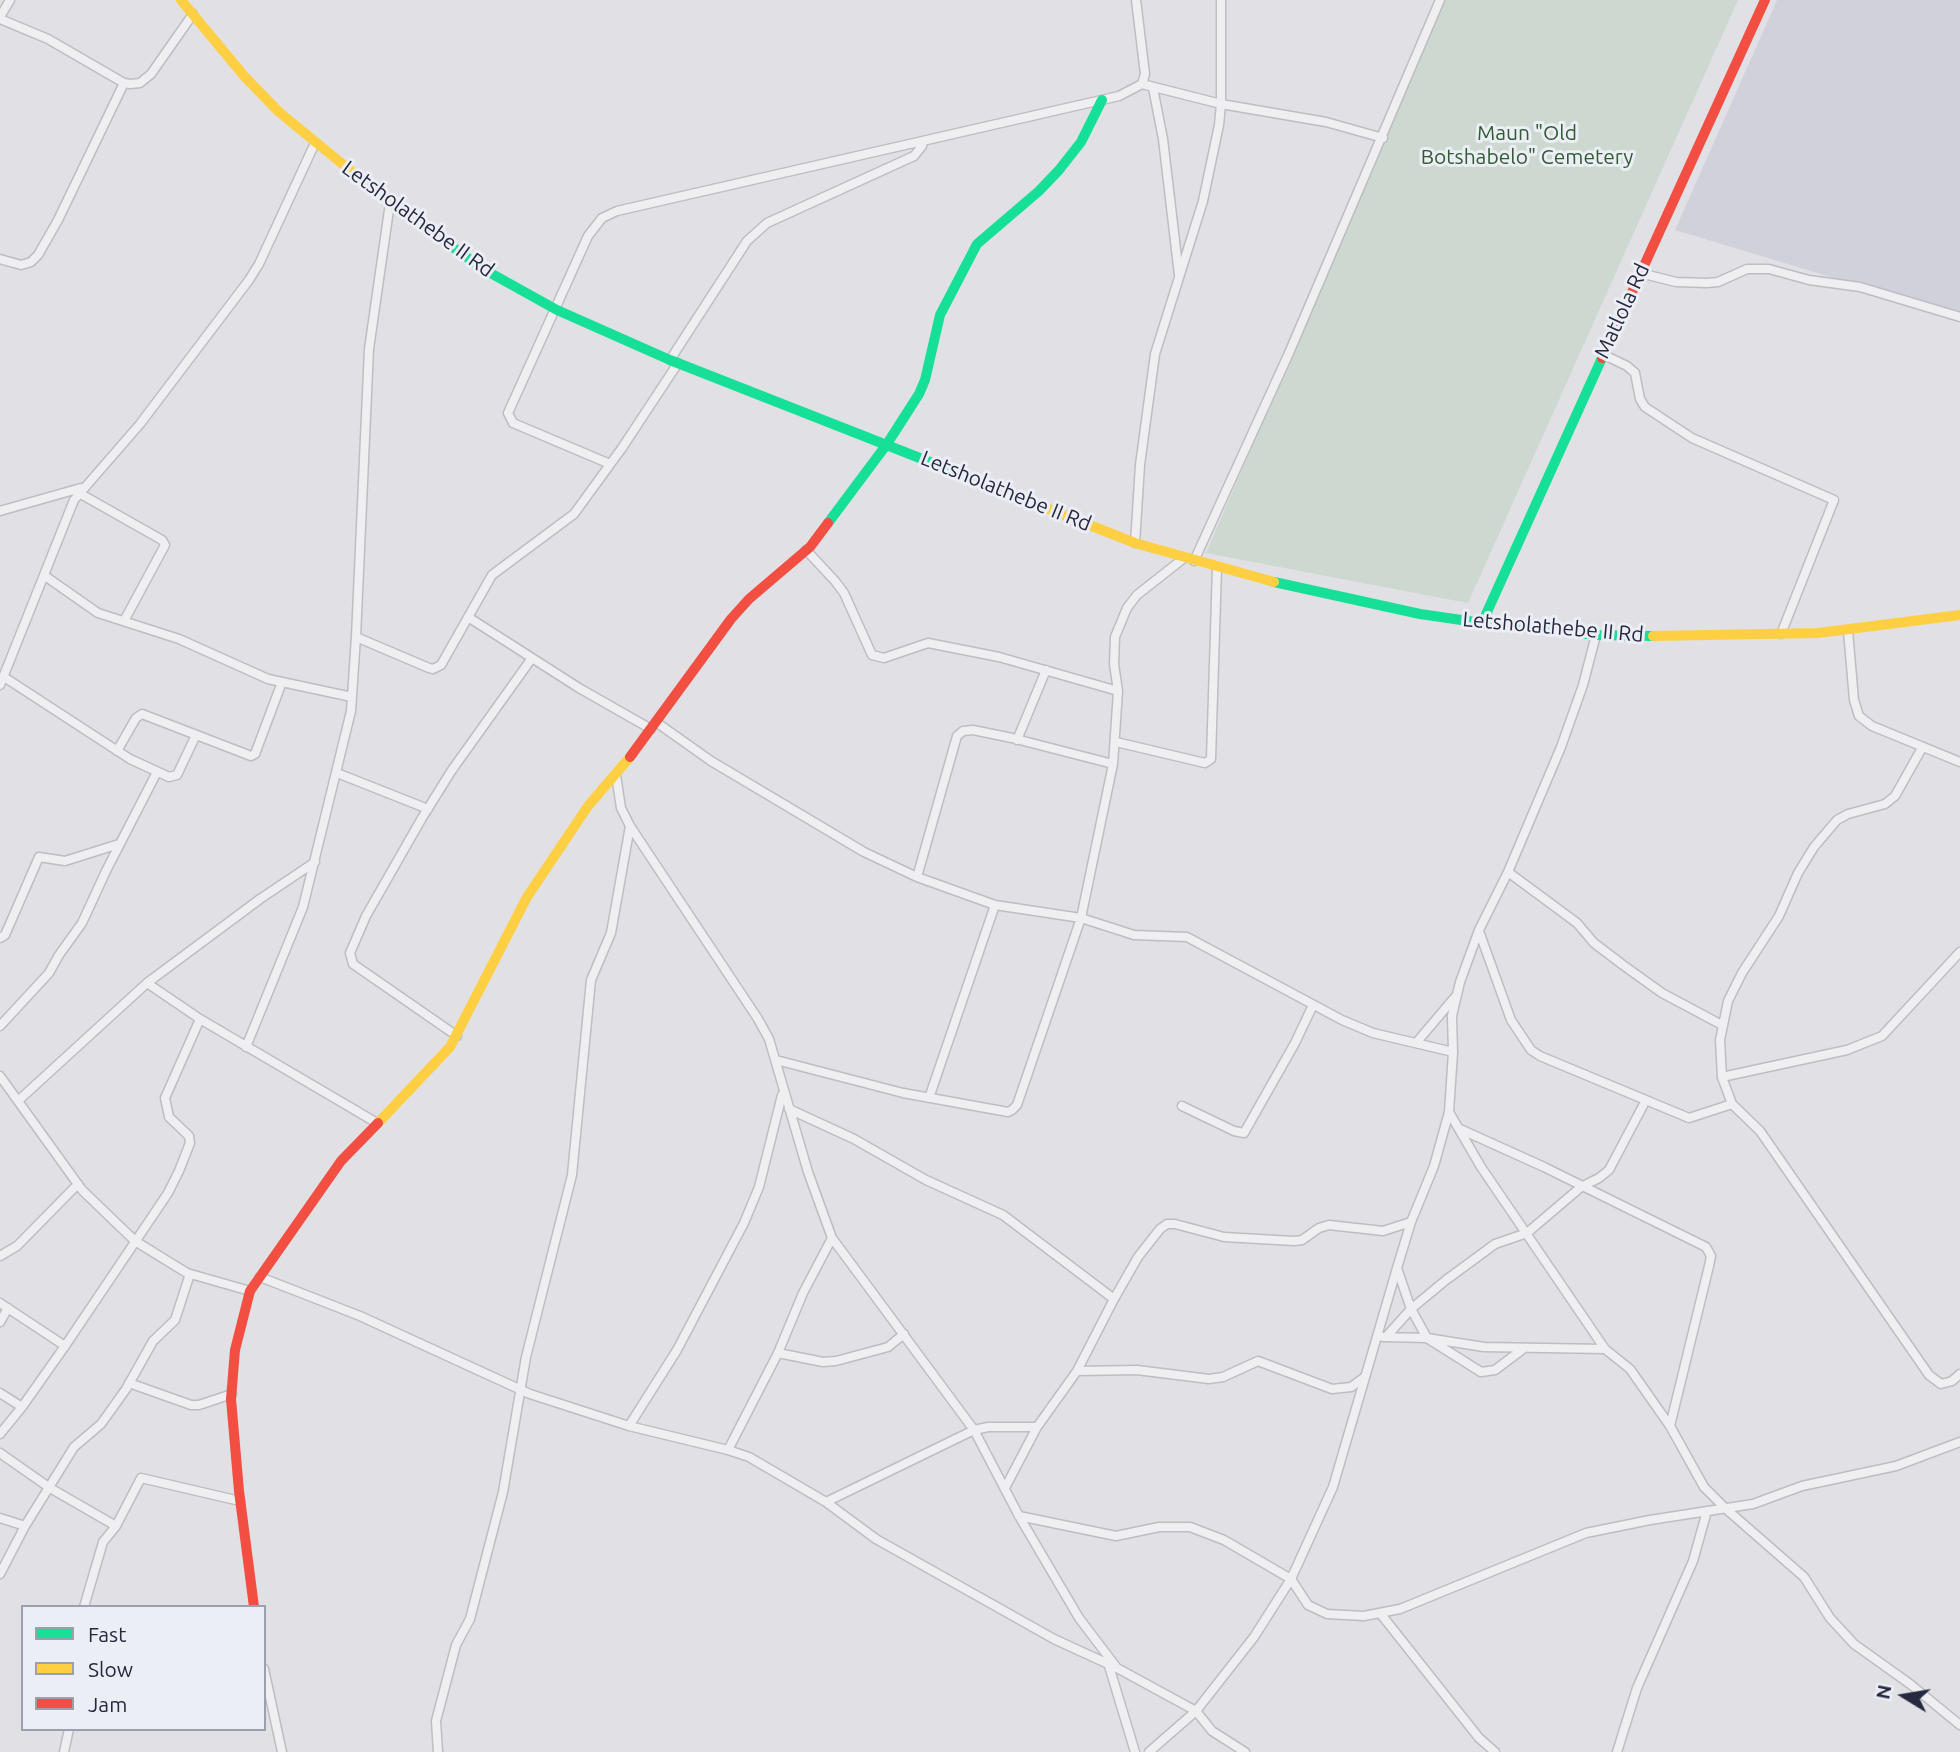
<!DOCTYPE html>
<style>
body{margin:0}
#map{position:relative;width:1960px;height:1752px;overflow:hidden;background:#e0e0e5;font-family:Ubuntu,sans-serif}
canvas{display:block}
.legend{position:absolute;left:21px;top:1605px;width:245px;height:126px;box-sizing:border-box;background:#eceef5;border:2px solid #9d9fac;margin:0;padding:9px 12px;list-style:none;font-size:21px;color:#26293f}
.legend li{display:flex;align-items:center;gap:14px;height:35px}
.legend b{width:35px;border:2px solid #9d9fac}
.north{position:absolute;left:1869px;top:1661px;width:70px;height:70px;-webkit-text-stroke:5px #eceef5;paint-order:stroke;rotate:281deg;font-size:19px;font-weight:700;line-height:28px;text-align:center;color:#26293f}
.north::after{content:'';display:block;margin:auto;width:24px;height:32px;background:#26293f;clip-path:polygon(50% 0,100% 100%,50% 72%,0 100%)}
</style>
<div id="map">
<canvas width="1960" height="1752"></canvas>
<ul class="legend">
<li><b style="height:9px;background:#16e098"></b>Fast</li>
<li><b style="height:9px;background:#ffcf43"></b>Slow</li>
<li><b style="height:9px;background:#f24e42"></b>Jam</li>
</ul>
<div class="north">N</div>
</div>
<script>
const context = document.querySelector('canvas').getContext('2d');
context.lineJoin = 'round';
function fill(path, color) { context.fillStyle = color; context.fill(path, 'evenodd'); }
const poly = rows => new Path2D(rows.map(r => 'M' + r).join(''));
function strokePath(path, color, width, dash) { context.strokeStyle = color; context.lineWidth = width; context.lineCap = dash ? 'butt' : 'round'; context.setLineDash(dash || []); context.stroke(path); }
function label(font, color, halo, rows, align = 'center') {
  context.font = font + ' Ubuntu,sans-serif'; context.lineWidth = 6; context.setLineDash([]); context.textBaseline = 'middle'; context.strokeStyle = halo; context.fillStyle = color; for (const [text, x, y, turn = 0] of rows) {
    context.save(); context.translate(x, y); context.rotate((+turn || 0) * Math.PI / 180); context.textAlign = isNaN(turn) ? turn : align; if (halo) context.strokeText(text, 0, 0); context.fillText(text, 0, 0); context.restore();
  }
}
fill(poly([
 [1777,0,1960,0,1960,316,1675,230]
]), '#d0d1db');
fill(poly([
 [1445,0,1738,0,1468,603,1206,553]
]), '#cdd8d0');
const street = poly([
 [0,17,10,0],
 [0,19,48,39,124,83,130,84,140,83,151,74,193,14],
 [1142,84,1221,104,1326,122,1383,138],
 [1153,88,1163,139,1179,275],
 [0,259,21,265,31,262,38,255,58,220,124,83],
 [1640,273,1676,282,1707,283,1718,282,1747,269,1769,269,1809,280,1860,287,1960,317],
 [1602,354,1627,366,1635,373,1640,399,1645,407,1692,438,1834,500,1781,634],
 [670,360,747,241,767,223,914,156,922,146,923,141],
 [610,464,513,423,508,413,588,236,602,218,617,211,1119,96,1142,84,1145,74,1136,0],
 [79,493,162,540,165,545,124,621],
 [0,511,81,488],
 [1135,543,1140,465,1155,354,1203,201,1219,125,1221,104,1221,0],
 [806,550,835,581,844,593,872,655,884,658,928,643,999,657,1118,691],
 [1184,558,1137,595,1127,608,1115,637,1114,664,1118,691,1113,764,1081,918,1134,935,1187,937,1342,1020,1373,1033,1453,1052],
 [1194,561,1289,353,1440,0],
 [45,576,98,613,179,639,268,679,352,697],
 [468,617,579,688,651,729],
 [1848,631,1854,700,1859,716,1872,726,1960,762],
 [356,637,429,668,433,669,441,665,492,575,574,514,622,448,678,363],
 [4,677,130,759,169,777,177,775,196,735],
 [0,685,74,500,140,424,249,280,259,264,315,143],
 [656,722,711,761,864,852,917,877,995,905,1081,918,1017,1105,1012,1110,1008,1112,903,1093,776,1060],
 [1017,740,1046,670],
 [1116,742,1205,763,1211,759,1217,568],
 [117,751,136,718,142,714,251,756,255,754,282,682],
 [337,773,428,809],
 [616,775,621,808,630,826,758,1019,769,1039,808,1172,832,1238,974,1430,1019,1516,1079,1618,1117,1668,1196,1711,1212,1731,1245,1752],
 [1508,872,1577,923,1594,943,1623,965,1662,993,1722,1025],
 [917,877,957,736,963,731,973,730,1012,738,1113,764],
 [1479,931,1511,1020,1531,1050,1540,1056,1689,1118,1732,1104,1722,1077,1847,1050,1882,1036,1960,952],
 [0,938,5,935,39,857,65,861,119,844],
 [147,983,200,1019,377,1123],
 [0,1026,49,973,59,955,82,923,106,871,157,772],
 [457,1036,353,964,350,953,366,916,422,818,452,770,532,658],
 [1416,1043,1455,997],
 [246,1047,303,907,351,711,356,637,369,349,390,203],
 [0,1076,82,1190,135,1241,187,1273,250,1291],
 [1722,1077,1720,1040,1728,1001,1742,973,1779,916,1798,873,1814,847,1837,820,1848,814,1885,804,1895,796,1922,748],
 [929,1098,995,905],
 [19,1100,147,983,260,899,315,862],
 [1732,1104,1760,1131,1929,1375,1941,1384,1952,1381,1960,1374],
 [1182,1106,1234,1131,1244,1133,1295,1043,1313,1005],
 [789,1109,854,1139,926,1180,1003,1215,1114,1299,1077,1371,1037,1427,988,1427,974,1430,826,1502],
 [1449,1112,1481,1167,1605,1349,1630,1369,1670,1426,1704,1487,1725,1508,1804,1577,1830,1618,1854,1644,1910,1684,1960,1725],
 [1460,1129,1544,1167,1706,1247,1711,1256,1709,1266,1670,1426],
 [0,1256,17,1246,78,1184],
 [1397,1268,1411,1309,1427,1338,1481,1372,1495,1370,1523,1349],
 [260,1277,360,1316,530,1394,629,1426,728,1450,749,1457,826,1502,876,1539,1054,1639,1117,1668],
 [1114,1299,1138,1257,1160,1229,1167,1224,1175,1224,1224,1237,1294,1241,1302,1240,1319,1228,1329,1225,1383,1231,1411,1222],
 [0,1303,65,1346],
 [0,1322,8,1308],
 [1383,1337,1427,1338,1484,1347,1605,1349],
 [1386,1337,1411,1309,1446,1280,1495,1244,1527,1233,1581,1187,1599,1178,1609,1170,1646,1100],
 [778,1353,823,1362,836,1361,888,1347,904,1334],
 [1077,1371,1137,1370,1209,1379,1223,1377,1258,1361,1332,1389,1351,1387,1365,1377],
 [129,1383,191,1405,199,1405,232,1394],
 [0,1393,22,1407],
 [629,1426,677,1350,744,1223,759,1187,782,1095],
 [0,1434,22,1407,65,1346,168,1193,179,1171,190,1143,189,1136,169,1117,165,1098,200,1019],
 [728,1450,778,1353,803,1293,832,1238],
 [0,1453,50,1488,116,1526],
 [1005,1488,1037,1427],
 [1019,1516,1116,1536,1159,1527,1190,1527,1224,1540,1291,1579,1308,1605,1327,1614,1364,1616,1400,1609,1586,1533,1650,1520,1753,1504,1802,1486,1896,1466,1960,1442],
 [0,1518,25,1526],
 [0,1574,25,1526,74,1447,101,1424,126,1389,153,1341,175,1320,190,1274],
 [84,1607,103,1542,116,1526,141,1478,240,1501],
 [1380,1613,1479,1738,1495,1752],
 [1109,1666,1135,1752],
 [264,1669,282,1752],
 [64,1752,69,1729],
 [438,1752,436,1721,456,1645,470,1619,503,1492,526,1357,572,1175,591,980,611,933,630,826],
 [1149,1752,1196,1711,1254,1637,1291,1579,1333,1487,1397,1268,1411,1222,1434,1166,1449,1112,1453,1052,1452,1016,1460,982,1479,930,1508,872,1561,747,1583,685,1596,635],
 [1617,1752,1637,1688,1693,1561,1707,1511]
]);
strokePath(street, '#bdbdc3', 11);
strokePath(street, '#efeff2', 8);
strokePath(poly([
 [414,220,485,270,557,310,670,360,963,475],
 [828,523,887,444,919,394,925,380,940,315,977,244,1039,191,1059,170,1081,142,1102,100],
 [1274,582,1420,614,1482,623,1596,635,1653,636],
 [1482,623,1602,358]
]), '#16e098', 10);
strokePath(poly([
 [181,0,245,77,279,112,390,203,414,220],
 [963,475,1135,543,1274,582],
 [1653,636,1818,633,1960,615],
 [378,1123,450,1047,527,897,588,806,630,757]
]), '#ffcf43', 10);
strokePath(poly([
 [1602,358,1765,0],
 [630,757,731,619,749,599,810,547,828,523],
 [254,1607,239,1491,231,1399,235,1350,250,1291,341,1161,378,1123]
]), '#f24e42', 10);
label('21px', '#325c34', '#eceef5', [
 ["Maun \"Old",1527,133],
 ["Botshabelo\" Cemetery",1527,157]
]);
label('21px', '#26293f', '#eceef5', [
 ["Letsholathebe II Rd",418,219,36],
 ["Matlola Rd",1622,311,-65],
 ["Letsholathebe II Rd",1006,491,22],
 ["Letsholathebe II Rd",1553,627,5]
]);
</script>
